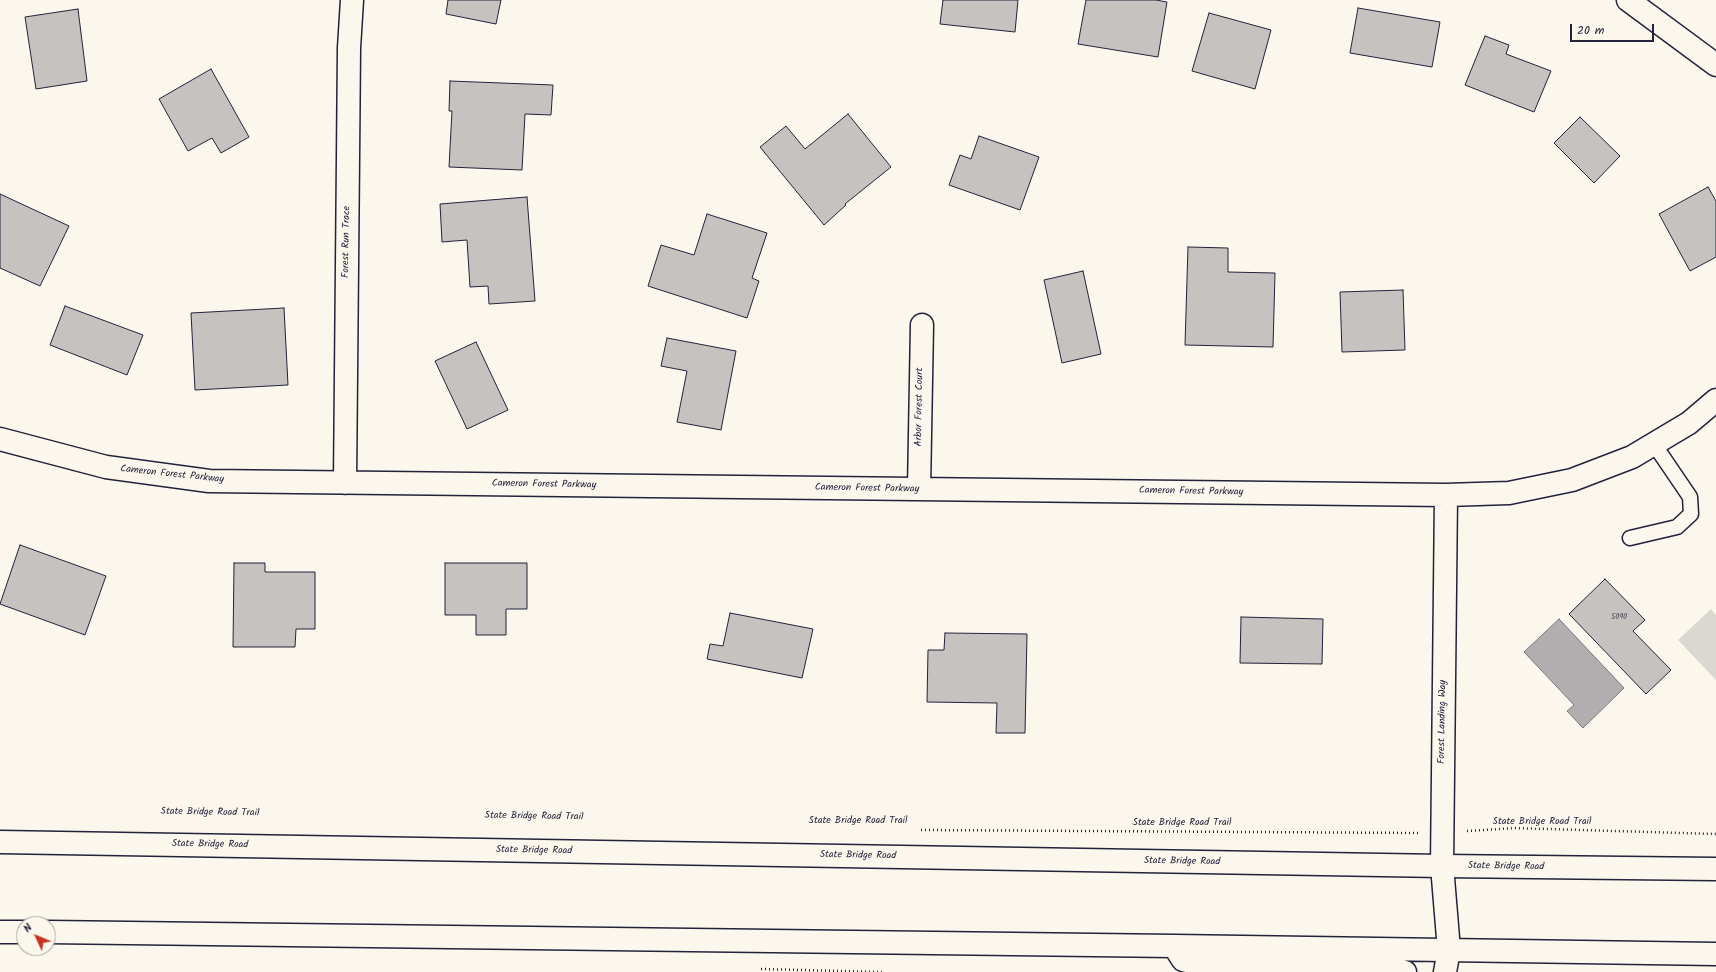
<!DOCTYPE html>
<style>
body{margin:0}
#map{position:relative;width:1716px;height:972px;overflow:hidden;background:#fbf7ec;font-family:Kalam,sans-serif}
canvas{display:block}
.north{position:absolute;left:16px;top:916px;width:40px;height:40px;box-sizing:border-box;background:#fbf7ec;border:1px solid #a4a2a5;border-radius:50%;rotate:314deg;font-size:11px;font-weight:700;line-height:16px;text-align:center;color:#22223b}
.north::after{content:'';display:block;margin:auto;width:14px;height:18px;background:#c8321e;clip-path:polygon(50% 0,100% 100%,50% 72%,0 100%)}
.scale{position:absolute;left:1570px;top:24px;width:84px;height:18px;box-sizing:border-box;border:2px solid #22223b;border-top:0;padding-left:5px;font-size:12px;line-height:14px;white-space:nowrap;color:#22223b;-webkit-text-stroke:3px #fbf7ec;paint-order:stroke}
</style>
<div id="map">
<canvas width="1716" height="972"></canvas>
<div class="north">N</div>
<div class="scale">20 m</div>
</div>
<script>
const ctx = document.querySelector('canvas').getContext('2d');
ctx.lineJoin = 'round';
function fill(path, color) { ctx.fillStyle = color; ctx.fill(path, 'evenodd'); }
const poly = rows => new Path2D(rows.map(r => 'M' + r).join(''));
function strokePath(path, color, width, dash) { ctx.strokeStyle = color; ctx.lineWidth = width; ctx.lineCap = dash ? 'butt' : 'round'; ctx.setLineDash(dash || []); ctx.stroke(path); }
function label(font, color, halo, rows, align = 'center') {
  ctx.font = font + ' Kalam,sans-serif'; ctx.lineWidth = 4; ctx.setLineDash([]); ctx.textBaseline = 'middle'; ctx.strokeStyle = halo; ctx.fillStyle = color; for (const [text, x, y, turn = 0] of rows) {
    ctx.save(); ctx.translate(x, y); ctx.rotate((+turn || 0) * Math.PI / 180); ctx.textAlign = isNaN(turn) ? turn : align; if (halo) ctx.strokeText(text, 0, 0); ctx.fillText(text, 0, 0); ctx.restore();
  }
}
const green = poly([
 [1711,609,1716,615,1716,680,1678,640]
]);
const water = poly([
 [1559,619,1624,688,1583,728,1567,711,1574,705,1524,652,1559,619]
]);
const building = poly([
 [448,0,501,0,496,24,446,14,448,0],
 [943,0,1018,0,1015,32,940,24,943,0],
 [1086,0,1156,0,1167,2,1158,57,1078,44,1086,0],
 [1358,8,1440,22,1432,67,1350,53,1358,8],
 [78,9,87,81,36,89,25,17,78,9],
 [1209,13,1271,30,1255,89,1192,71,1209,13],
 [1485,36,1509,45,1506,54,1551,71,1534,112,1465,85,1485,36],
 [211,69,249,137,221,153,212,138,188,151,159,99,211,69],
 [450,81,553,85,551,115,525,114,522,170,449,167,452,111,449,111,450,81],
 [848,114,891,167,845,204,846,205,824,225,760,147,786,126,805,149,848,114],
 [1580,117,1620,156,1594,183,1554,143,1580,117],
 [979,136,1039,157,1020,210,949,185,960,155,971,159,979,136],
 [1708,187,1716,201,1716,257,1690,271,1659,214,1708,187],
 [0,194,69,226,40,286,0,268,0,194],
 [527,197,535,301,489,304,488,286,470,287,467,240,442,242,440,204,527,197],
 [707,214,767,233,752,278,759,281,747,318,648,286,661,245,694,255,707,214],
 [1188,247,1228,248,1228,272,1275,273,1273,347,1185,345,1188,247],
 [1083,271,1101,354,1062,363,1044,280,1083,271],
 [1403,290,1405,350,1342,352,1340,292,1403,290],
 [65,306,143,335,127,375,50,345,65,306],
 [284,308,288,385,195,390,191,313,284,308],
 [667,338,736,351,721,430,677,422,687,371,661,366,667,338],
 [476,342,508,410,467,429,435,361,476,342],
 [20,545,106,576,85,635,0,604,20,545],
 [234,563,265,563,265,572,315,572,315,629,296,629,295,647,233,647,234,563],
 [445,563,527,563,527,609,506,609,506,635,476,635,476,615,445,615,445,563],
 [1605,579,1645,620,1633,631,1671,670,1646,694,1569,614,1605,579],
 [730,613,813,629,802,678,707,659,710,644,723,646,730,613],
 [1241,617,1323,619,1322,664,1240,663,1241,617],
 [945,633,1027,634,1025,733,996,733,997,703,927,702,928,650,944,650,945,633]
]);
const path = poly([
 [921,830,1418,833],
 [1467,831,1514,828,1716,834],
 [761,969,882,972]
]);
const lane = poly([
 [1630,538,1677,527,1691,514,1690,497,1654,444]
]);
const street = poly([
 [1628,0,1716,65],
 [0,439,106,467,209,481,1446,495,1509,493,1572,480,1632,457,1689,423,1716,400],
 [345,483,349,48,352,0],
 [919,489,922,325],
 [1445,972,1449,950,1442,866,1446,495]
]);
const highway = poly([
 [0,842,1442,866,1716,869],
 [0,932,24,932],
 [48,932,1174,946,1716,954],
 [1174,946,1183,960,1207,966,1263,967,1380,965,1405,972]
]);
const numberNames = [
 ["5090",1619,618]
];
const streetNames = [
 ["Forest Run Trace",347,242,-89],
 ["Arbor Forest Court",920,407,-89],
 ["Cameron Forest Parkway",172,475,6],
 ["Cameron Forest Parkway",544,485,1],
 ["Cameron Forest Parkway",867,489,1],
 ["Cameron Forest Parkway",1191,492,1],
 ["Forest Landing Way",1443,722,-89],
 ["State Bridge Road Trail",210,813,1],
 ["State Bridge Road Trail",534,817,1],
 ["State Bridge Road Trail",858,821],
 ["State Bridge Road Trail",1542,822],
 ["State Bridge Road Trail",1182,823],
 ["State Bridge Road",210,845,1],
 ["State Bridge Road",534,851,1],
 ["State Bridge Road",858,856,1],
 ["State Bridge Road",1182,862,1],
 ["State Bridge Road",1506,867,1]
];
fill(green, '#dbd8d3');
fill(water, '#b1aeb0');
strokePath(water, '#787681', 1);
fill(building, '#c6c2c0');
strokePath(building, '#22223b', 1);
strokePath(lane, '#22223b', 17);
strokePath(street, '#22223b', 25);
strokePath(highway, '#22223b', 25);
strokePath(path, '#22223b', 2.5, [1, 3]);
strokePath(lane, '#fbf7ec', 14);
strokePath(street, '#fbf7ec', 22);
strokePath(highway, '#fbf7ec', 22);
label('8px', '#4b4a5c', null, numberNames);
label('10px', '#22223b', '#fbf7ec', streetNames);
</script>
